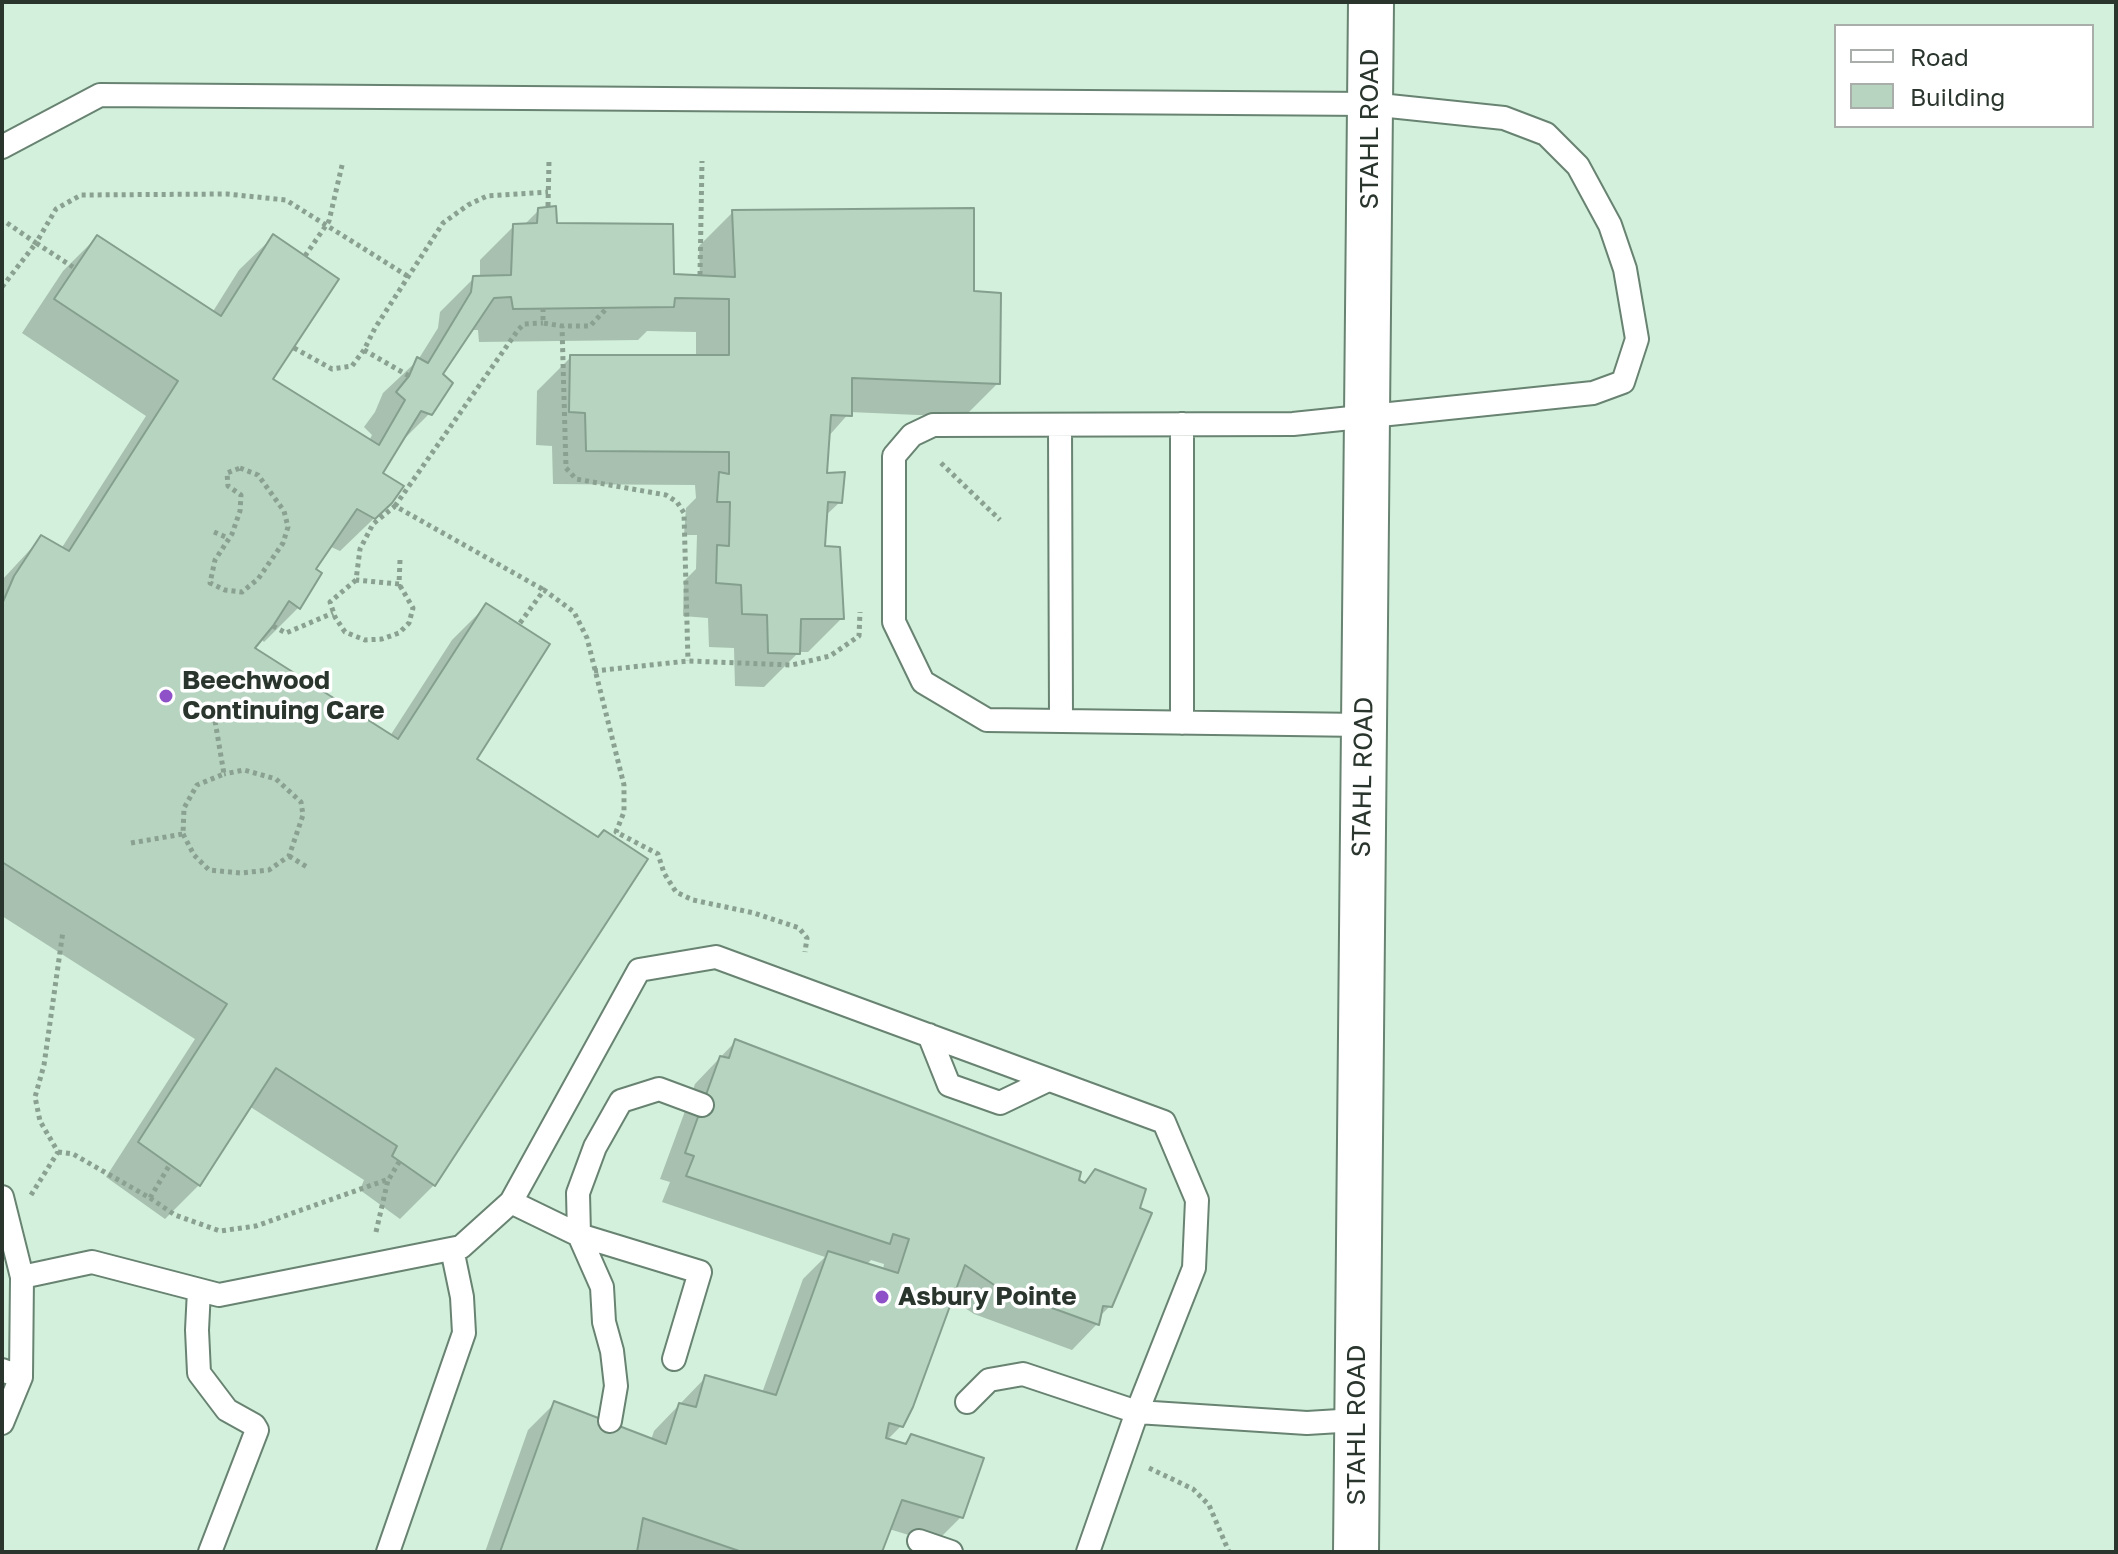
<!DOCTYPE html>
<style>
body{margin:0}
#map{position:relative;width:2118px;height:1554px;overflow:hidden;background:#d2f0db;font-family:"Golos Text",sans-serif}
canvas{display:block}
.frame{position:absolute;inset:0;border:4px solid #29352d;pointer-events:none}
.legend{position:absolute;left:1834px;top:24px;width:260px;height:104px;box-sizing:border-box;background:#fff;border:2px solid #a9aeab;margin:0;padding:10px 14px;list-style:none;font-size:24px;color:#29352d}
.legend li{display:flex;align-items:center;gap:16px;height:40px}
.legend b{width:40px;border:2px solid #a9aeab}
</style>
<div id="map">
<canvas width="2118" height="1554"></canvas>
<div class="frame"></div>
<ul class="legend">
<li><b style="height:10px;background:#fff"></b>Road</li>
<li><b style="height:22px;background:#b7d4c0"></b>Building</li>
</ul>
</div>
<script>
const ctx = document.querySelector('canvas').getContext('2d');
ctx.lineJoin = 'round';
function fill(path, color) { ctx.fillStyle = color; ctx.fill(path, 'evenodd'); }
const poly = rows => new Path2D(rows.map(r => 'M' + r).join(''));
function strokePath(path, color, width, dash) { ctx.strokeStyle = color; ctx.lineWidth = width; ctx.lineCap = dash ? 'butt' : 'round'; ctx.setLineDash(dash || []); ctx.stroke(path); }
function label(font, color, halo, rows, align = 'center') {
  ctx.font = font + ' "Golos Text",sans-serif'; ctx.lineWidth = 7; ctx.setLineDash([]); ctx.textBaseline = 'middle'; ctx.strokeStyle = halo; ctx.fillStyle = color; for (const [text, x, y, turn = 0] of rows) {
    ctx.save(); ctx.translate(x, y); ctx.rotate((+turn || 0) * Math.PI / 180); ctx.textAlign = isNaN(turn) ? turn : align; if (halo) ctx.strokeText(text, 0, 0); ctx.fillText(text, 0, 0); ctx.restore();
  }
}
const shadow = poly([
 [539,210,556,225,672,276,700,277,699,246,733,212,972,293,998,383,964,417,850,412,827,438,825,475,840,502,824,517,822,548,842,618,808,652,799,652,764,687,735,686,734,648,709,647,708,618,683,616,684,581,696,569,697,535,684,535,686,508,696,498,695,485,553,484,552,446,536,445,537,391,571,357,696,357,696,332,647,331,638,340,479,342,478,330,470,330,440,374,430,413,397,446,381,473,391,502,340,551,329,546,313,570,319,574,298,608,264,642,260,638,252,648,390,736,452,640,486,606,434,1185,400,1219,360,1190,364,1180,249,1106,199,1185,165,1219,106,1177,195,1039,2,916,2,580,41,538,61,549,146,416,22,333,63,271,97,237,212,313,239,270,273,237,271,380,369,441,372,435,364,427,375,412,383,393,418,360,438,328,440,312,474,278,480,278,480,260,514,226,523,226],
 [735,1042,1082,1184,1095,1171,1110,1306,1099,1317,1097,1324,1072,1350,974,1314,950,1298,901,1426,887,1440,903,1445,912,1436,961,1517,935,1543,889,1529,880,1552,643,1552,636,1549,635,1552,485,1552,528,1430,554,1404,651,1440,654,1431,706,1377,762,1393,803,1279,825,1257,662,1202,670,1182,660,1179,695,1084],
 [871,1260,884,1264,883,1270,866,1265]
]);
const building = poly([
 [556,206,557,223,673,224,674,274,735,277,732,210,974,208,974,291,1001,293,1000,384,852,378,852,416,831,415,827,473,845,472,842,503,828,502,825,546,840,547,844,619,801,619,800,654,768,653,767,615,742,614,741,585,716,583,717,545,729,546,730,502,717,502,719,472,729,474,729,452,586,451,585,413,569,412,570,355,729,355,729,299,675,298,674,307,513,309,511,297,494,298,443,374,453,383,432,415,421,411,383,473,404,486,392,503,375,519,357,509,316,569,322,573,300,609,289,601,273,626,255,648,398,739,486,603,550,644,477,759,598,837,604,830,648,859,435,1186,392,1156,397,1146,276,1068,200,1186,138,1142,227,1004,2,862,2,604,14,576,41,535,69,551,178,381,54,299,97,235,221,316,273,234,339,279,273,379,379,445,405,400,396,392,409,376,417,357,428,363,471,292,473,276,511,275,513,224,537,223,538,208,556,206],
 [735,1039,1081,1172,1079,1180,1085,1183,1095,1169,1146,1189,1140,1208,1152,1213,1112,1307,1103,1306,1099,1325,1000,1289,965,1265,913,1407,903,1427,889,1423,886,1438,906,1444,911,1434,984,1458,963,1518,902,1500,882,1552,742,1552,643,1518,637,1552,500,1552,554,1401,666,1444,679,1403,696,1407,705,1375,776,1395,828,1251,898,1273,909,1239,893,1234,890,1244,686,1176,694,1156,685,1153,720,1056,729,1058,735,1039]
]);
const path = poly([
 [548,206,549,161],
 [7,223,36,243,56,209,81,195,227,194,286,200,409,277],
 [305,256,329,221,343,161],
 [700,275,702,161],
 [2,287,36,243,73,267],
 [543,308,543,323,562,326],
 [605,310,590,326,562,326,566,468,576,479,666,495,677,502,684,513,688,661],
 [294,348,332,369,352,366,364,350],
 [409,376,364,350,375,328,443,223,468,205,487,196,548,192],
 [941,463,1000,520],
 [240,468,258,475,284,511,288,527,283,543,258,579,242,592,225,590,210,583,215,560,232,534,240,511,241,495,228,486,227,473,240,468],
 [395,506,518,330,524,324,543,323],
 [214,532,228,538],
 [400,560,399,584,356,580,360,549,373,524,395,506,544,590],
 [356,580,330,602,335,617,345,632,365,640,382,639,399,633,409,623,413,608,399,584],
 [520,623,544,590,574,612,587,638,624,785,624,812,616,832,658,854,664,873,676,892,693,900,754,913,799,928,807,938,805,952],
 [273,626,286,633,333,613],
 [594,671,688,661,792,665,830,656,859,636,860,612],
 [183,834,194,855,209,870,241,873,269,870,289,856,303,815,301,802,276,779,244,770,224,774],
 [131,843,183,834,184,808,197,785,224,774,214,715],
 [289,856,307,867],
 [58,1152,73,1154,150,1198,169,1166],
 [31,1195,58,1152,40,1121,35,1097,44,1065,63,931],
 [150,1198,175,1215,220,1231,256,1226,389,1179,399,1162],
 [376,1232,388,1180],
 [1149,1468,1193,1489,1209,1505,1229,1552]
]);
const service = poly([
 [2,147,100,95,1370,104,1504,118,1546,134,1578,166,1610,225,1625,269,1637,339,1623,382,1593,393,1293,424,933,425,912,435,894,456,894,622,923,682,987,720,1364,725],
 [1182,424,1182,723],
 [1060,425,1061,720],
 [929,1035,949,1085,1000,1103,1048,1080],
 [2,1197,22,1277],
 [511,1202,579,1235,700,1272,674,1359],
 [199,1290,197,1330,199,1373,227,1410,254,1425,257,1430,210,1552],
 [2,1370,21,1377,2,1423],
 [21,1377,22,1277,92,1262,219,1295,461,1247,511,1202,639,970,716,957,1164,1122,1197,1200,1194,1268,1137,1412,1088,1552],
 [967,1402,989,1380,1023,1374,1137,1412,1307,1423,1356,1420],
 [610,1421,616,1386,612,1351,604,1322,602,1287,579,1235,578,1193,595,1147,621,1101,659,1089,702,1105],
 [919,1541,951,1552],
 [388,1552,464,1333,462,1297,452,1249]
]);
const tertiary = poly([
 [1356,1552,1371,2]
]);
const markers = [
 [166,696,8,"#8f51c7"],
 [882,1297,8,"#8f51c7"]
];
const streetNames = [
 ["STAHL ROAD",1370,129,-90],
 ["STAHL ROAD",1363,777,-89],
 ["STAHL ROAD",1357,1425,-90]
];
const poiNames = [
 ["Beechwood",182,681],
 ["Continuing Care",182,711],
 ["Asbury Pointe",898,1297]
];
fill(shadow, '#0003');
fill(building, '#b7d4c0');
strokePath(building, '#849f8d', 2);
strokePath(service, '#688371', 26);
strokePath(tertiary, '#688371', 48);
strokePath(path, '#8aa191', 5, [4, 4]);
strokePath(service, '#fff', 22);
strokePath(tertiary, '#fff', 44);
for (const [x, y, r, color] of markers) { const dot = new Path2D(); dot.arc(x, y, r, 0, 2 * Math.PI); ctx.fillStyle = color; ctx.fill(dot); strokePath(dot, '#fff', 3); }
label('26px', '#29352d', '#fff', streetNames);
label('bold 26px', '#29352d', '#fff', poiNames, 'left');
</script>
